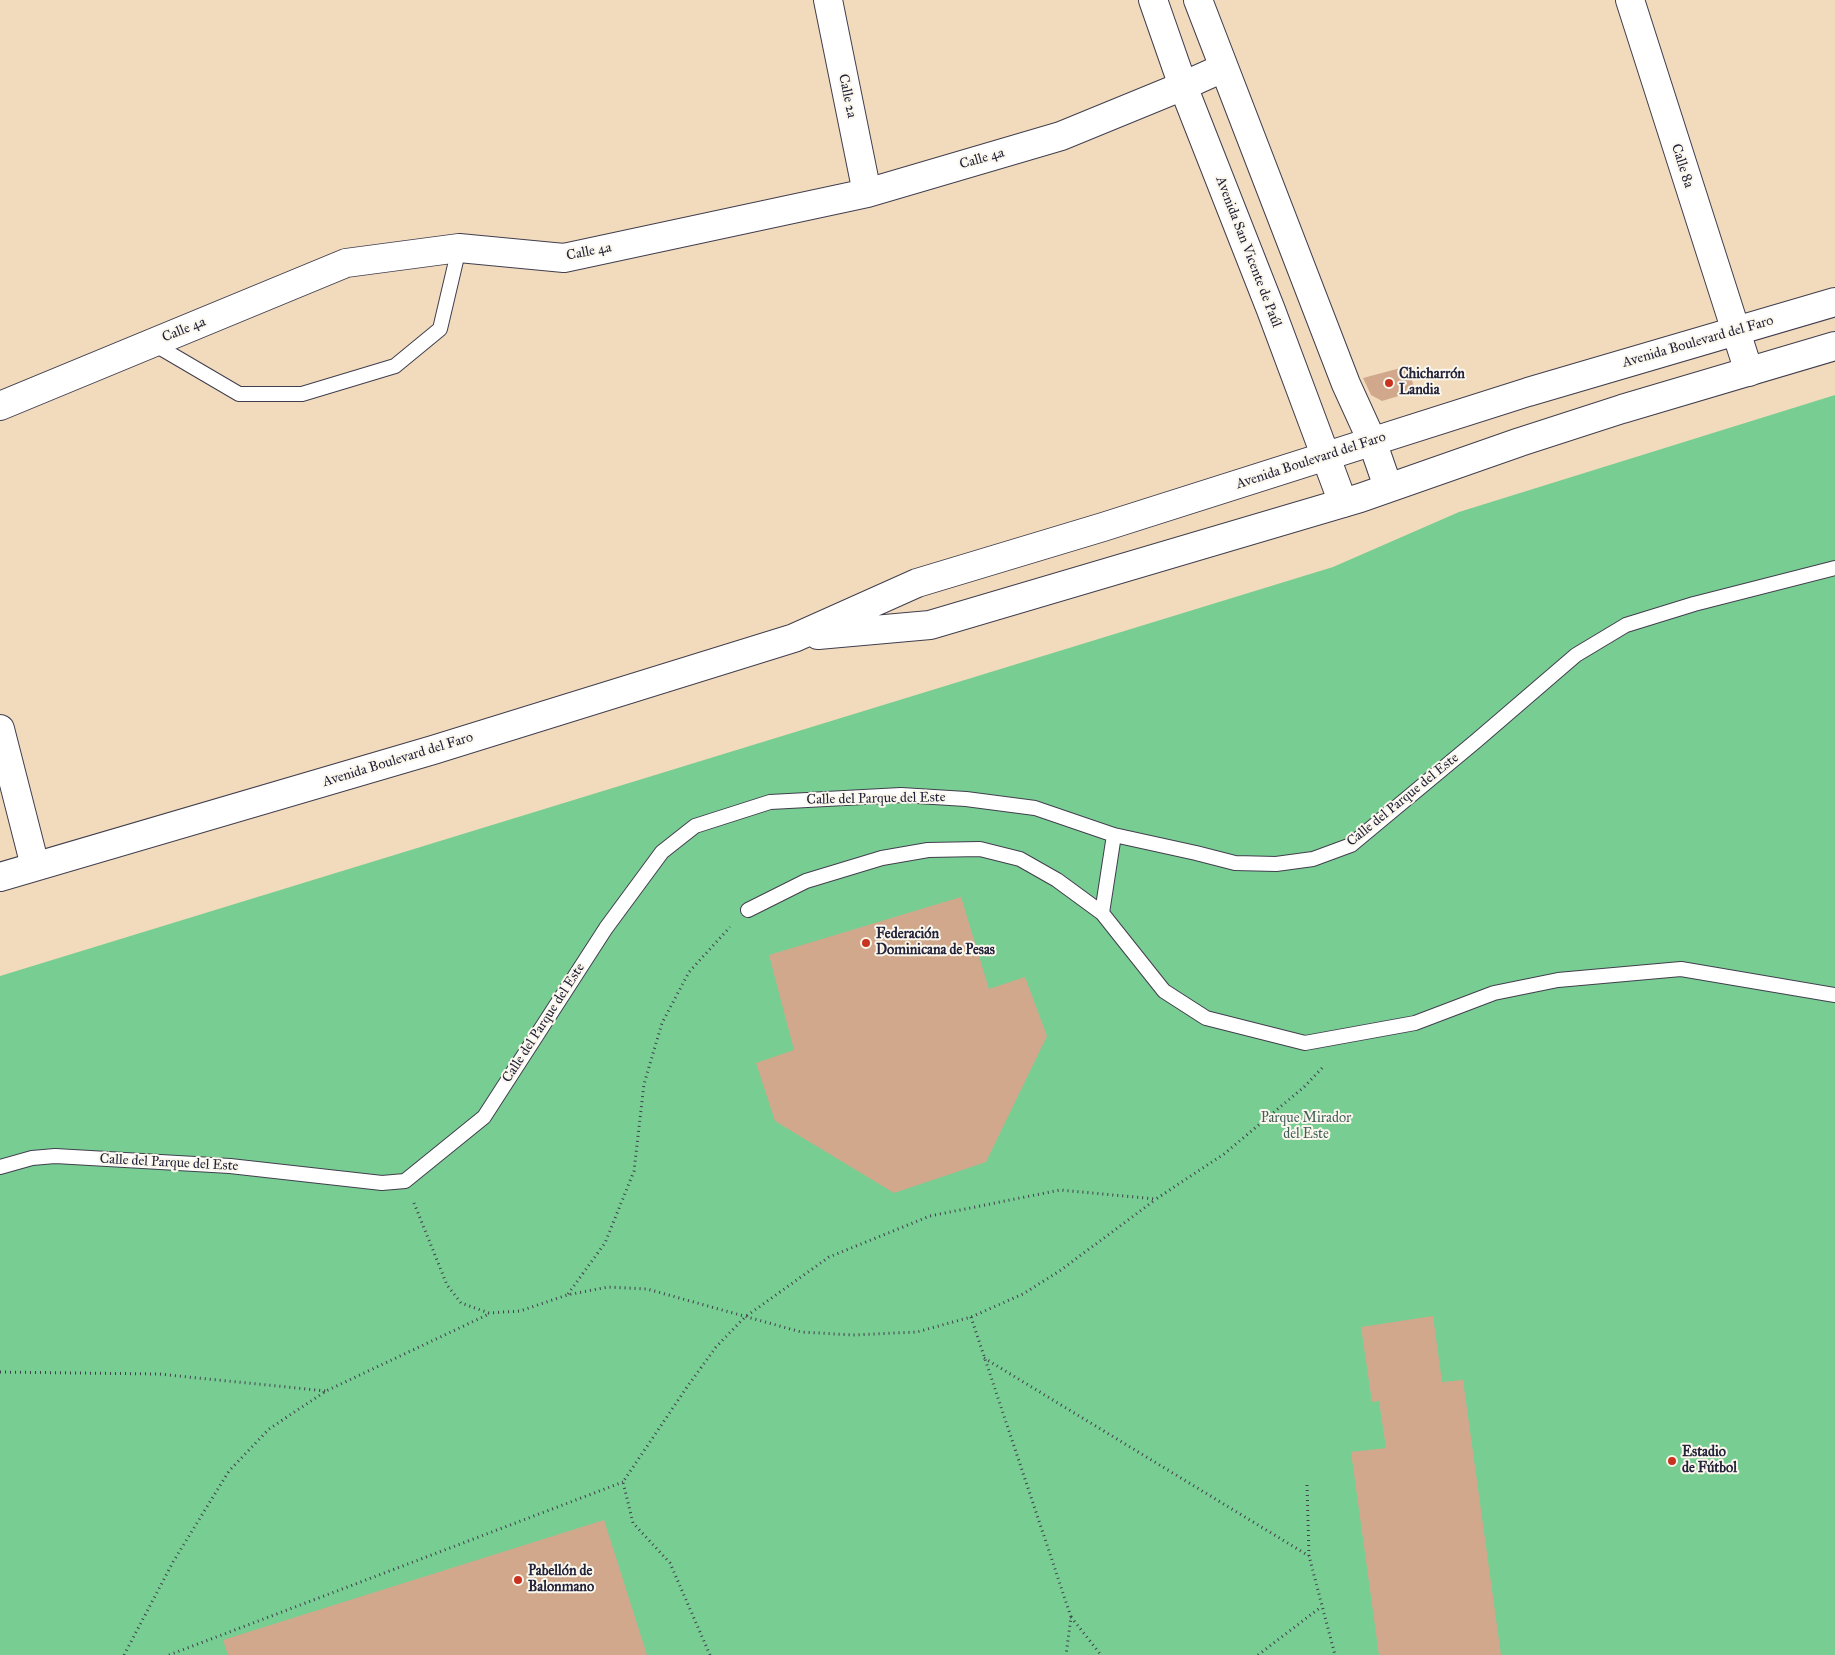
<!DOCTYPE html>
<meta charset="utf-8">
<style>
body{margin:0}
canvas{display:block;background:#f1dbbc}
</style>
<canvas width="1835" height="1655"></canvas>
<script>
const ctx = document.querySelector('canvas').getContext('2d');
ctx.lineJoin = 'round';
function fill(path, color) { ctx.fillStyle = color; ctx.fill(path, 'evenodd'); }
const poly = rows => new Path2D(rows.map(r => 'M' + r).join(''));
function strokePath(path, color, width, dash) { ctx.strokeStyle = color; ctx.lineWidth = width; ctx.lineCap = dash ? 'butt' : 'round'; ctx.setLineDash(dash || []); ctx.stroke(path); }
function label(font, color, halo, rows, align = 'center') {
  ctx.font = font + ' "IM FELL Great Primer",serif'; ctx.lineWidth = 4; ctx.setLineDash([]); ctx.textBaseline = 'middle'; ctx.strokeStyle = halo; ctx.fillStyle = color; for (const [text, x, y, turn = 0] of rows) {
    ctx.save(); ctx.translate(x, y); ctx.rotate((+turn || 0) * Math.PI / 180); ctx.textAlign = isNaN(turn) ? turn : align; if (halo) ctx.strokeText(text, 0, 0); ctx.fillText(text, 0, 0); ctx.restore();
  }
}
const green = poly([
 [1835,395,1835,1655,0,1655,0,976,1333,567,1459,512]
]);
const building = poly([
 [1408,366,1415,391,1382,401,1371,395,1363,378],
 [961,897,989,989,1025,977,1047,1036,986,1162,894,1193,775,1121,756,1063,794,1050,769,955],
 [1433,1316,1442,1382,1463,1380,1501,1655,1379,1655,1351,1452,1386,1448,1379,1401,1372,1402,1361,1327],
 [604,1520,647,1655,228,1655,223,1640]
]);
const path = poly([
 [414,1203,447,1285,461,1303,489,1313,520,1311,567,1295,608,1287,647,1289,801,1332,853,1335,917,1332,971,1317,1023,1294,1061,1270,1155,1200],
 [568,1294,605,1243,634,1171,644,1084,662,1023,689,972,730,927],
 [971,1317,1071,1617,1066,1655],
 [984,1358,1309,1556],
 [0,1372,159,1374,326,1391],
 [1307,1485,1309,1556,1335,1655],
 [1071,1617,1101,1655],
 [124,1655,173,1562,229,1471,269,1429,326,1391,489,1314],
 [169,1655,623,1482],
 [710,1655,670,1563,633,1523,623,1482,687,1387,716,1347,745,1317,829,1257,930,1216,1060,1190,1156,1199,1224,1154,1304,1087,1324,1066],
 [1258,1655,1321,1607]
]);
const lane = poly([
 [152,343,239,394,302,394,395,366,440,329,459,248],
 [1114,835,1102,913,1164,991,1206,1018,1305,1043,1415,1023,1494,993,1558,980,1681,969,1835,995],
 [748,910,806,881,882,858,928,850,980,849,1020,859,1057,880,1102,913],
 [0,1167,32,1158,55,1156,230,1166,382,1183,405,1181,484,1117,606,928,662,852,695,826,770,802,901,795,966,799,1035,808,1114,835,1196,853,1235,863,1276,864,1313,859,1351,845,1476,741,1576,655,1626,625,1694,604,1835,568]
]);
const street = poly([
 [828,0,867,193],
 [1630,0,1749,372],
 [0,406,346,263,459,248,564,258,867,193,1061,136,1183,86,1223,68],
 [0,729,35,866]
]);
const secondary = poly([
 [818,635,930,625,1360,498,1520,442,1622,409,1835,346],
 [0,877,433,750,794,638,917,583,1103,527,1528,392,1835,302]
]);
const primary = poly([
 [1153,0,1183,86,1271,310,1343,503],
 [1198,0,1346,384,1372,441,1388,487]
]);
const markers = [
 [1389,383,5,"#c8321e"],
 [866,943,5,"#c8321e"],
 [1672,1461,5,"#c8321e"],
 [518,1580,5,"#c8321e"]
];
const streetNames = [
 ["Calle 2a",847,96,78],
 ["Calle 4a",982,159,-16],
 ["Calle 8a",1682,166,72],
 ["Calle 4a",589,252,-11],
 ["Avenida San Vicente de Paúl",1248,252,69],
 ["Calle 4a",184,330,-22],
 ["Avenida Boulevard del Faro",1698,342,-16],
 ["Avenida Boulevard del Faro",1311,461,-18],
 ["Avenida Boulevard del Faro",398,760,-17],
 ["Calle del Parque del Este",876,799,-1],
 ["Calle del Parque del Este",1403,800,-39],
 ["Calle del Parque del Este",544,1023,-57],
 ["Calle del Parque del Este",169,1163,3]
];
const poiNames = [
 ["Chicharrón",1399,375],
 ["Landia",1399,391],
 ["Federación",876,935],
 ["Dominicana de Pesas",876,951],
 ["Estadio",1682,1453],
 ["de Fútbol",1682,1469],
 ["Pabellón de",528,1572],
 ["Balonmano",528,1588]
];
const parkNames = [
 ["Parque Mirador",1306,1119],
 ["del Este",1306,1135]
];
fill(green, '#78ce92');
fill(building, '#d1a88c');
strokePath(lane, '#413e4e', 16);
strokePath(street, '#413e4e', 30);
strokePath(secondary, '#413e4e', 30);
strokePath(primary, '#413e4e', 30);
strokePath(path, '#413e4e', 3, [1, 4]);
strokePath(lane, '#fff', 14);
strokePath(street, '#fff', 28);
strokePath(secondary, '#fff', 28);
strokePath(primary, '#fff', 28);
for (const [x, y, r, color] of markers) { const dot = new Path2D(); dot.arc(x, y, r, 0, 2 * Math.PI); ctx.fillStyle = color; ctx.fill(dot); strokePath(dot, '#fbf7ec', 2); }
label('14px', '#22223b', '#fbf7ec', streetNames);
label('bold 14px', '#22223b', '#fbf7ec', poiNames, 'left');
label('14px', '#405e59', '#fbf7ec', parkNames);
</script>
